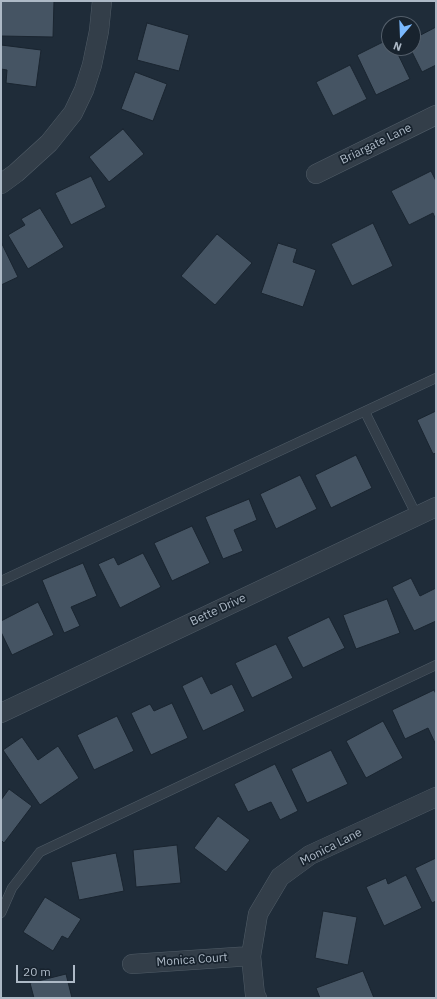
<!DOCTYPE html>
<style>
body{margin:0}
#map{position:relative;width:437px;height:999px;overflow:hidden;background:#1f2c39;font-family:"IBM Plex Sans",sans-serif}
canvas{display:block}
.frame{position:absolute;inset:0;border:2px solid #adb9c6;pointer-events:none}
.north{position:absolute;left:381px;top:16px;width:40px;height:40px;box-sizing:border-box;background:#18232e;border:1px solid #545f6b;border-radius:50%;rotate:199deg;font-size:11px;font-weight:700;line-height:16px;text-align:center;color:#adb9c6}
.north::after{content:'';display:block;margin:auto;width:14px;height:18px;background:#7ab9fe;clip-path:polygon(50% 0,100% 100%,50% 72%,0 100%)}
.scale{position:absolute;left:16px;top:965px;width:59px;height:18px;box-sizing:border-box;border:2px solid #adb9c6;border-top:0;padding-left:5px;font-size:12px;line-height:14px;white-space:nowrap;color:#adb9c6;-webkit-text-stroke:3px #18232e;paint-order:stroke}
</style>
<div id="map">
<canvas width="437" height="999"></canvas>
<div class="frame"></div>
<div class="north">N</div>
<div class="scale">20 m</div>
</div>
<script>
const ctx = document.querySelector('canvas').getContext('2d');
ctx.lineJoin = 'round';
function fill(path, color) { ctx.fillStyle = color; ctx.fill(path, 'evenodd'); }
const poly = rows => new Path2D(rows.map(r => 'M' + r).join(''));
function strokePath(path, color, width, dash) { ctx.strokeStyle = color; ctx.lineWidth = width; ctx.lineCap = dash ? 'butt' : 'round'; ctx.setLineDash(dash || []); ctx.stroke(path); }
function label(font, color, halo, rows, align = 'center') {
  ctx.font = font + ' "IBM Plex Sans",sans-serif'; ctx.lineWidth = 3.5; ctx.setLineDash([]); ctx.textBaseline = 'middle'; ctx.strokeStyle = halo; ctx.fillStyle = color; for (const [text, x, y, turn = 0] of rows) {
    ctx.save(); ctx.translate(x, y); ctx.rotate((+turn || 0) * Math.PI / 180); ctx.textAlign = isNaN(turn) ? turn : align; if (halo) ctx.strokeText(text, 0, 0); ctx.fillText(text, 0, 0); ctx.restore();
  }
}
const building = poly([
 [1,1,54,1,53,37,1,36,1,1],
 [147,23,189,35,179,71,137,60,147,23],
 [436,27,436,65,422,72,410,48,413,48,413,39,436,27],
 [389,39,389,48,395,48,410,79,376,95,357,55,389,39],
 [1,45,41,50,36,87,6,83,7,70,1,69,1,45],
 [350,65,367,99,333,116,316,82,350,65],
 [135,72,167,84,153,121,121,109,135,72],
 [123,129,144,154,109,182,89,157,123,129],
 [431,171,436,181,436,220,433,213,409,225,391,191,431,171],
 [91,176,106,207,71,225,55,193,91,176],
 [40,208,64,247,28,269,8,235,25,225,21,219,40,208],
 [373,223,393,266,352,286,331,244,373,223],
 [217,234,252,263,215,305,181,276,217,234],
 [278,243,297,249,293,262,316,270,303,307,261,293,278,243],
 [2,244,18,277,1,285,1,245,2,244],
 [436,411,436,453,433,454,417,420,436,411],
 [356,455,372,488,331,508,315,475,356,455],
 [300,475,317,509,276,529,260,494,300,475],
 [249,499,257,520,234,530,243,551,223,559,205,517,249,499],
 [192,526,210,563,172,581,154,543,192,526],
 [143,553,161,587,120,608,98,564,114,557,118,565,143,553],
 [83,563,97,596,71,607,80,626,64,633,42,580,83,563],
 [411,578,420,596,436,588,436,621,414,631,392,587,411,578],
 [387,599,400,633,356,649,343,615,387,599],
 [38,602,54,635,12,655,1,632,1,621,38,602],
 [329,617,345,648,303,668,287,637,329,617],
 [276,644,293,678,252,698,235,663,276,644],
 [202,676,211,694,232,684,245,711,203,731,182,686,202,676],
 [434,690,436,694,436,745,428,728,405,739,392,710,434,690],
 [172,703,188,738,151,755,131,713,150,704,154,711,172,703],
 [117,716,134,751,94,770,77,735,117,716],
 [383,721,403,758,366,778,346,741,383,721],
 [22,737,38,760,58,746,79,778,40,805,3,750,22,737],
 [331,750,348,784,307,803,291,769,331,750],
 [275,764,298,811,280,820,271,802,248,812,234,784,275,764],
 [9,789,32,806,4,843,1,840,1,800,9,789],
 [218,816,250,840,226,872,194,848,218,816],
 [177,845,181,883,136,887,133,850,177,845],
 [116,853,124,891,79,900,71,862,116,853],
 [436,858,436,901,432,903,415,868,436,858],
 [406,875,422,908,384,926,366,887,386,878,388,884,406,875],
 [45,897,81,919,68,939,62,936,53,951,23,932,45,897],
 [323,911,357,917,348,965,315,958,323,911],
 [363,971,374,998,320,998,316,988,363,971],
 [66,974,72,998,34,998,30,983,66,974]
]);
const service = poly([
 [365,412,417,516],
 [1,581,436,378],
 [1,913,12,888,40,852,436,665]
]);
const minor = poly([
 [316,174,436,115],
 [1,184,16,173,49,143,73,113,84,90,92,65,99,31,102,1],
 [1,713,436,507],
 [132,964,251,956],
 [257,998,255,995,251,956,258,914,280,877,310,855,436,797]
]);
const streetNames = [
 ["Briargate Lane",376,144,-26],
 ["Bette Drive",218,610,-25],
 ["Monica Lane",331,847,-27],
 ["Monica Court",192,960,-4]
];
fill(building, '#455463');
strokePath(building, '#1a2530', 1);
strokePath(service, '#505c67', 10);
strokePath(minor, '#505c67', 20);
strokePath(service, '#333e49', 9);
strokePath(minor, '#333e49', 19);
label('12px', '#adb9c6', '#18232e', streetNames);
</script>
